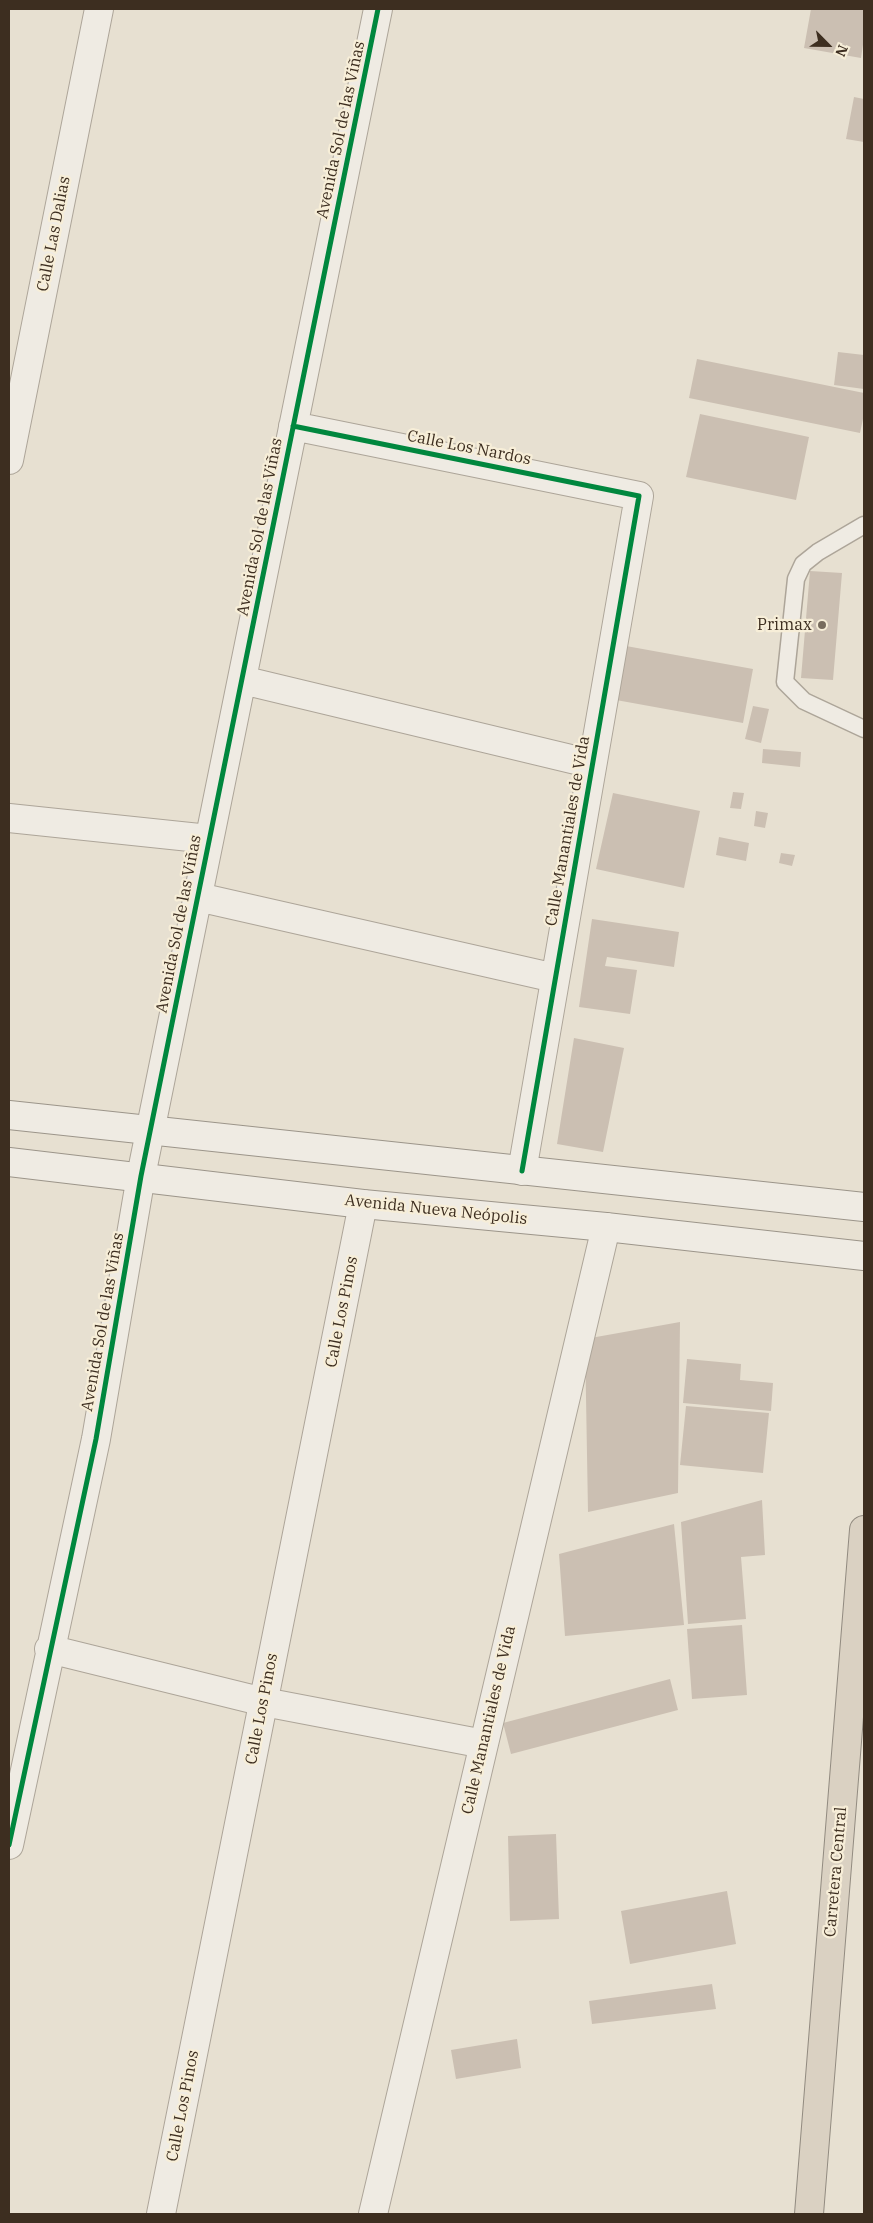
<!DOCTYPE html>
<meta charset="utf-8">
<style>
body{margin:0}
#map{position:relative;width:873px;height:2223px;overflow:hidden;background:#e7e0d1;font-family:"IBM Plex Serif",serif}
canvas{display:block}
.frame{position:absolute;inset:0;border:10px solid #3d2e20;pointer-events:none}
.north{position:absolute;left:803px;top:20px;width:50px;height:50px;-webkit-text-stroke:4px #f7eed8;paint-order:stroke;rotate:113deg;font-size:14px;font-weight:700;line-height:20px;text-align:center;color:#3d2e20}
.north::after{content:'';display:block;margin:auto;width:18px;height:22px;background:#3d2e20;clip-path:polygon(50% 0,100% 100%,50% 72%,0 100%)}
</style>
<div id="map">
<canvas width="873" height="2223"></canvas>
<div class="frame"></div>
<div class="north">N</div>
</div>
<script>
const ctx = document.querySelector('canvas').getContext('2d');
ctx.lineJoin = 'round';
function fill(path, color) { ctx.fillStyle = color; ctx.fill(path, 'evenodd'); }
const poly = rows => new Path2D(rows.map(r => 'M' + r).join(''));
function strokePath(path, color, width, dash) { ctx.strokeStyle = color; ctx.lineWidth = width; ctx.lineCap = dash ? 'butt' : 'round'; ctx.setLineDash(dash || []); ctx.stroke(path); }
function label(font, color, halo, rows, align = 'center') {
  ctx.font = font + ' "IBM Plex Serif",serif'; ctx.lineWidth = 4.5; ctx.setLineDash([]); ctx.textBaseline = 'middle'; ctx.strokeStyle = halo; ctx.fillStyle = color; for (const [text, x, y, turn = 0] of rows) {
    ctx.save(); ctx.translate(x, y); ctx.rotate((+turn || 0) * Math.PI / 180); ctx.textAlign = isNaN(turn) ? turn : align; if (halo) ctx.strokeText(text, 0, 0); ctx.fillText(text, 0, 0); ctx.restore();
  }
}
const building = poly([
 [811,9,864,9,864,38,861,58,804,48],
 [854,97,864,99,864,142,846,139],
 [838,352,864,355,864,389,834,385],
 [697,359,864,393,864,414,860,433,689,398],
 [700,414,809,437,796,500,686,477],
 [810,571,842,573,833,680,801,678],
 [615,644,753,669,743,723,605,698],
 [753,706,769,709,761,743,745,739],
 [763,749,801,752,800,767,762,763],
 [733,792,744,793,741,809,730,808],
 [613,793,700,811,684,888,596,869],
 [756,811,768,813,765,828,754,826],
 [719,837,749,843,746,861,716,855],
 [781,853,795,855,792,866,779,863],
 [592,919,679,932,674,967,607,957,605,966,637,970,630,1014,579,1007],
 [574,1038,624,1048,603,1152,557,1144],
 [680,1322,678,1493,588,1512,585,1339],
 [687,1359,741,1364,740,1380,773,1383,771,1411,683,1403],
 [686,1406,769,1413,763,1473,680,1465],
 [762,1500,765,1555,741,1557,746,1619,688,1624,681,1522],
 [674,1524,684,1625,565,1636,559,1554],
 [742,1625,747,1695,692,1699,687,1629],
 [670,1679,678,1710,511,1754,503,1723],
 [556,1834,559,1919,510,1921,508,1836],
 [727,1891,736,1944,630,1964,621,1911],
 [712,1984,716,2009,592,2024,589,2001],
 [517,2039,521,2068,456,2079,451,2050]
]);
const lane = poly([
 [864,525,818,552,803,564,796,579,785,682,804,701,864,729]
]);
const street = poly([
 [293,426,639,496,522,1171],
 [9,460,99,9],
 [242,680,592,764],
 [9,818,209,839],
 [198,897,555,978],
 [49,1649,264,1702,484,1744],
 [9,1845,96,1439,141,1176,378,9],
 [161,2214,363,1204],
 [373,2214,606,1227]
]);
const secondary = poly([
 [9,1115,864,1207],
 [9,1162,363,1204,606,1227,864,1256]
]);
const highway = poly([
 [809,2214,864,1530]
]);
const cycleway = poly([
 [293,426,639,496,522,1171],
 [9,1845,96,1439,141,1176,378,9]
]);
const markers = [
 [822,625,5,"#786c5e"]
];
const streetNames = [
 ["Avenida Sol de las Viñas",341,130,-78],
 ["Calle Las Dalias",54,234,-79],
 ["Calle Los Nardos",469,448,11],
 ["Avenida Sol de las Viñas",260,527,-79],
 ["Calle Manantiales de Vida",568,831,-80],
 ["Avenida Sol de las Viñas",179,924,-79],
 ["Avenida Nueva Neópolis",436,1210,6],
 ["Calle Los Pinos",342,1312,-79],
 ["Avenida Sol de las Viñas",103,1322,-80],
 ["Calle Los Pinos",262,1709,-79],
 ["Calle Manantiales de Vida",489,1720,-77],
 ["Carretera Central",836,1872,-85],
 ["Calle Los Pinos",183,2106,-79]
];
const poiNames = [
 ["Primax",812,625]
];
fill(building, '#cbbfb2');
strokePath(lane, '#ada599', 19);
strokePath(street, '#ada599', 30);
strokePath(secondary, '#9c958a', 30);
strokePath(highway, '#928b80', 30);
strokePath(lane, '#efebe3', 16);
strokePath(street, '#efebe3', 28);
strokePath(secondary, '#efebe3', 28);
strokePath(highway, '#dad1c2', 28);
strokePath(cycleway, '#00873e', 5);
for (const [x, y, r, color] of markers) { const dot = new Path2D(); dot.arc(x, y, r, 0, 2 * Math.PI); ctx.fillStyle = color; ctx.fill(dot); strokePath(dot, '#f7eed8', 2); }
label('16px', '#3d2e20', '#f7eed8', streetNames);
label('16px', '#3d2e20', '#f7eed8', poiNames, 'right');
</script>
